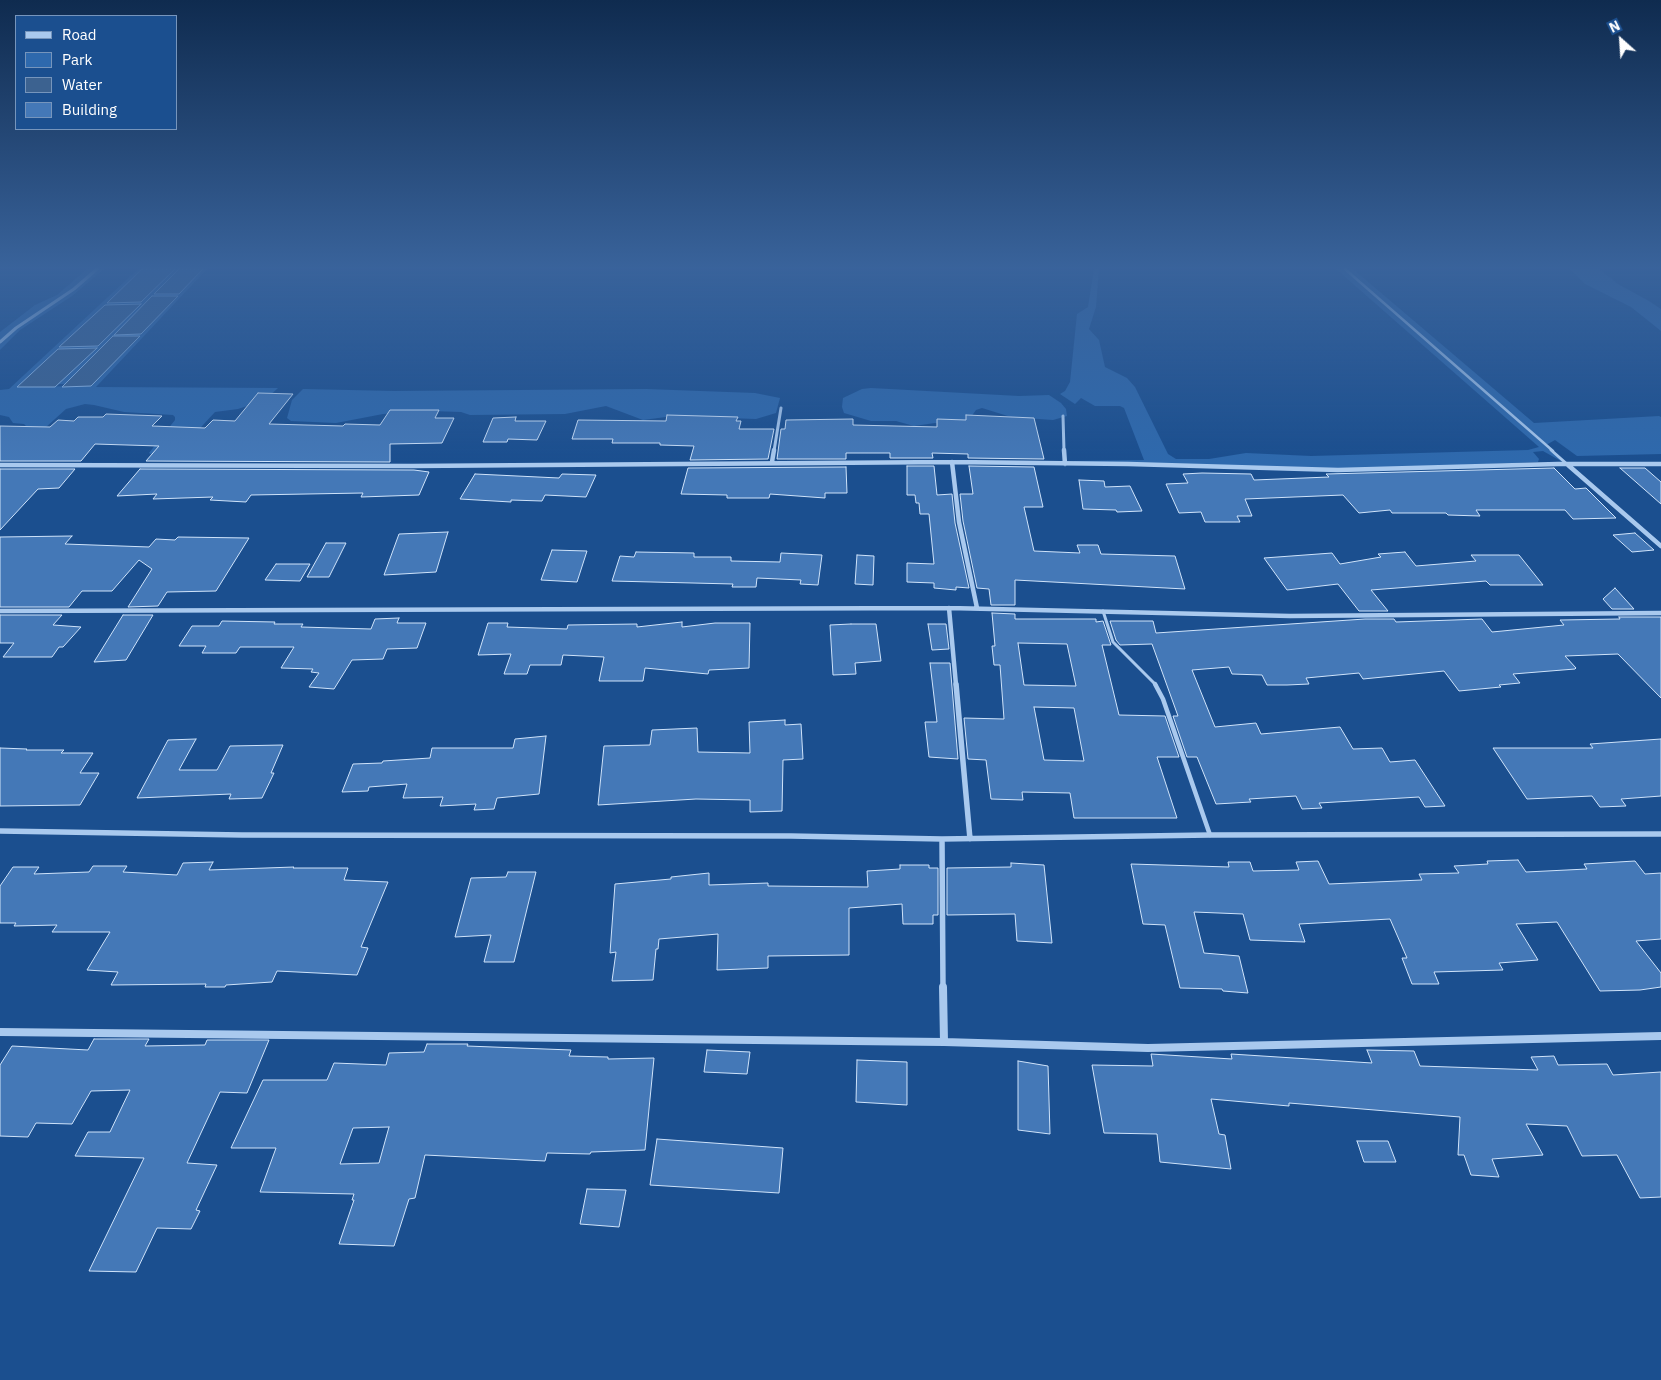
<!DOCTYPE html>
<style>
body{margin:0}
#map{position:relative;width:1661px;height:1380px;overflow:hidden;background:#1b4f8f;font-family:"IBM Plex Sans",sans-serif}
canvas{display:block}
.legend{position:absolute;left:15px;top:15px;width:162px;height:115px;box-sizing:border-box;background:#1b4f8f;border:1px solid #7695bc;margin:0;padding:6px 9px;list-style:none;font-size:15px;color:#fff}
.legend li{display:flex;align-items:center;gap:10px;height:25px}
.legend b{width:25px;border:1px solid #7695bc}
.north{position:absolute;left:1596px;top:15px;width:50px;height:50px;-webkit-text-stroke:4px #1b4f8f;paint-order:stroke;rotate:334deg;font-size:14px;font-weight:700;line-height:20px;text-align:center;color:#fff}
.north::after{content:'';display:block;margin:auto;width:18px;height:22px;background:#fff;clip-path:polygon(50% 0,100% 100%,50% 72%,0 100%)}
</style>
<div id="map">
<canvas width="1661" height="1380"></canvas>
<ul class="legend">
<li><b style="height:6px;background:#a9c9ee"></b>Road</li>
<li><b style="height:14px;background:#2e69ad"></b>Park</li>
<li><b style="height:14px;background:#3c6290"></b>Water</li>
<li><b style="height:14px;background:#4478b7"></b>Building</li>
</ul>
<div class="north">N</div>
</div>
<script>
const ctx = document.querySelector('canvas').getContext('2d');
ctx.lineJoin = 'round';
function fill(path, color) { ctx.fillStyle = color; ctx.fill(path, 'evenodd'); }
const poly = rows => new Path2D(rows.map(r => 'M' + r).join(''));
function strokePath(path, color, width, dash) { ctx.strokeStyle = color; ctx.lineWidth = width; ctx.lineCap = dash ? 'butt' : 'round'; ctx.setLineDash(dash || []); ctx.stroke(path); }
const green = poly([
 [87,269,104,269,72,296,20,330,0,350,0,332,35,305,57,295],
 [138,269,142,269,108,302,141,302,175,269,179,269,155,294,179,294,203,269,207,269,96,387,278,388,267,398,253,404,238,409,215,412,178,452,152,455,149,453,175,420,175,417,173,415,124,412,94,405,85,404,66,409,45,428,29,429,24,424,13,423,9,417,0,415,0,390,9,389],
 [113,337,91,386,18,387,58,349,96,348,58,384,65,384],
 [1094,269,1099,269,1096,307,1089,329,1099,340,1105,367,1127,378,1135,387,1168,454,1176,459,1209,459,1246,453,1311,456,1528,450,1539,447,1336,269,1353,269,1534,423,1659,416,1661,417,1661,454,1577,456,1555,440,1546,445,1568,465,1543,451,1533,452,1539,459,1538,462,1360,469,1074,463,1074,461,1144,460,1124,408,1120,406,1095,406,1081,398,1075,404,1060,394,1065,391,1070,382,1077,314,1088,307],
 [1570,269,1599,269,1618,284,1649,301,1661,309,1661,331,1631,307,1585,284],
 [871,388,1019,396,1049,395,1061,403,1066,409,1067,416,1053,420,1011,417,982,408,976,410,966,424,949,425,935,423,914,426,896,421,871,421,844,413,842,407,843,398,862,389],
 [303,389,394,391,646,389,755,393,780,398,776,413,756,419,673,416,643,420,606,406,565,414,470,415,461,412,431,411,383,414,336,423,291,421,287,418,292,400]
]);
const water = poly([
 [142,269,175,269,141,302,107,303,142,269],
 [179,269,203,269,179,294,154,294,179,269],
 [152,296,178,296,141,334,114,335,152,296],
 [141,304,98,346,59,347,105,305,141,304],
 [113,336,140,336,91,386,62,387,113,336],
 [97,348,55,387,17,387,58,349,97,348]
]);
const building = poly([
 [258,393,293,394,269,424,343,426,345,424,380,425,390,410,439,410,435,418,454,418,442,443,390,444,390,462,146,461,159,446,95,444,81,461,0,461,0,426,50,427,58,420,74,421,78,417,103,417,106,414,162,416,152,426,205,428,213,420,235,421,258,393],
 [667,415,738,417,736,421,741,421,739,429,774,429,768,459,690,460,694,446,660,445,660,443,612,443,613,439,572,439,578,420,666,421,667,415],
 [966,415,1034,418,1044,459,968,458,968,454,932,453,933,458,890,458,890,453,846,453,846,459,777,459,781,429,785,429,786,420,853,419,853,425,937,427,937,419,966,420,966,415],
 [516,417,515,421,546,421,537,440,508,439,507,442,483,442,493,418,516,417],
 [907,466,934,466,937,495,952,494,955,523,969,588,956,587,956,590,934,588,934,583,907,582,907,563,934,564,929,514,920,514,919,503,916,503,915,495,907,495,907,466],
 [969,466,1034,467,1043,507,1024,507,1034,551,1080,553,1077,545,1098,545,1101,554,1175,556,1185,589,1015,580,1015,605,991,605,989,589,977,588,963,521,960,494,973,494,969,466],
 [846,467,847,493,825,493,825,498,770,494,769,498,727,498,727,495,681,494,688,468,846,467],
 [1554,468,1575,489,1586,488,1616,518,1573,519,1565,510,1476,510,1480,516,1448,515,1446,513,1392,513,1390,510,1359,513,1343,495,1245,499,1252,516,1237,516,1240,522,1205,522,1201,512,1179,513,1166,484,1188,483,1183,474,1202,473,1251,474,1254,480,1329,477,1326,474,1554,468],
 [1620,468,1645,468,1661,482,1661,504,1620,468],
 [0,469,75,469,59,488,38,489,0,530,0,469],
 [140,469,414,470,429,472,419,495,361,497,363,493,251,495,246,502,210,500,213,497,153,499,157,494,117,496,140,469],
 [475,474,559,478,562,474,596,475,586,497,545,495,542,501,511,500,511,502,460,499,475,474],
 [1079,480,1104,481,1105,487,1130,486,1142,511,1117,512,1116,510,1083,509,1079,480],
 [448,532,436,572,384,575,399,534,448,532],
 [1635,533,1654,550,1632,552,1613,535,1635,533],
 [72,536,65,544,149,547,156,539,175,540,178,537,249,538,216,591,167,592,158,606,128,607,152,569,139,560,112,591,82,591,69,607,0,607,0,537,72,536],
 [326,543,346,543,329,577,307,577,326,543],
 [552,550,587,551,577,582,541,580,552,550],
 [636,552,694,553,694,557,731,557,731,561,780,562,781,553,822,555,818,585,800,584,801,580,757,578,756,587,732,587,733,584,612,581,620,556,634,557,636,552],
 [1405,552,1416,566,1476,561,1471,555,1519,555,1543,585,1490,585,1486,581,1371,590,1388,611,1359,611,1338,584,1287,590,1264,558,1332,553,1340,564,1381,557,1378,554,1405,552],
 [857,555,874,556,873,585,855,584,857,555],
 [276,564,310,564,300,581,265,580,276,564],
 [1615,588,1634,609,1612,609,1603,599,1615,588],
 [992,613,1015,614,1015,619,1096,619,1096,622,1103,621,1111,645,1102,645,1119,715,1165,716,1179,757,1157,757,1177,818,1074,818,1070,793,1022,792,1023,800,991,799,986,760,968,759,964,718,1004,719,1000,665,994,665,992,646,995,646,992,613],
 [1018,643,1067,644,1076,686,1024,685,1018,643],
 [1034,707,1074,708,1084,761,1044,760,1034,707],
 [0,615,62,615,53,625,81,627,63,647,59,647,52,657,3,657,14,643,0,643,0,615],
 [123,615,153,615,126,660,94,662,123,615],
 [1619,617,1661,617,1661,698,1618,654,1565,656,1576,668,1575,669,1513,674,1520,683,1499,685,1501,687,1459,691,1444,671,1363,679,1359,673,1306,678,1309,684,1287,685,1267,685,1262,675,1232,674,1229,667,1192,670,1215,727,1256,723,1261,734,1340,727,1353,749,1382,748,1390,762,1415,760,1445,806,1425,807,1419,797,1319,803,1322,808,1302,809,1296,796,1249,799,1251,802,1216,804,1197,757,1187,757,1173,716,1178,716,1152,644,1120,645,1116,640,1110,621,1153,621,1156,633,1365,619,1394,619,1396,622,1482,619,1492,632,1564,625,1560,620,1620,619,1619,617],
 [399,618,397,623,426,623,417,648,387,649,383,659,352,660,334,689,309,687,319,673,311,672,313,669,281,668,294,647,240,647,236,653,202,653,206,646,179,646,192,626,219,626,222,621,275,622,274,624,303,624,301,627,371,629,375,619,399,618],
 [682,622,682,627,715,623,750,623,749,668,709,670,708,674,645,668,643,681,599,681,604,657,563,655,561,665,530,665,527,674,504,674,511,654,478,655,488,623,508,623,507,627,567,629,568,625,637,624,637,627,682,622],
 [851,624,876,624,881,661,855,663,856,674,833,675,830,625,851,624],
 [928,624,946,624,949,649,932,650,928,624],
 [930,663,950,663,958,759,929,757,925,722,937,722,930,663],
 [785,720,785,725,801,724,803,759,783,760,782,811,750,812,750,800,696,799,598,805,604,746,650,745,652,730,697,728,698,752,750,753,749,722,785,720],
 [546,736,539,794,497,798,494,809,474,810,476,804,440,806,443,797,403,798,407,784,369,787,368,791,342,792,353,764,382,763,383,761,430,758,432,748,513,748,515,739,546,736],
 [196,739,179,770,217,770,230,746,283,745,271,773,274,773,262,798,229,799,231,794,137,798,168,740,196,739],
 [1661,739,1661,796,1621,799,1626,806,1600,807,1592,796,1527,799,1493,748,1593,748,1590,744,1661,739],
 [0,748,27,749,26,750,64,750,61,753,93,753,80,773,99,773,80,805,0,806,0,748],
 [1518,860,1526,872,1587,869,1584,864,1635,861,1645,874,1661,873,1661,939,1636,941,1661,973,1661,987,1640,990,1600,991,1557,922,1516,924,1538,960,1499,963,1503,970,1434,972,1439,984,1412,984,1402,958,1407,958,1390,919,1299,924,1305,942,1250,940,1243,914,1194,912,1204,953,1239,956,1248,993,1223,991,1222,989,1180,988,1165,925,1143,924,1131,864,1229,867,1228,862,1250,862,1253,871,1299,870,1296,862,1318,861,1329,884,1422,880,1419,874,1459,873,1454,866,1488,864,1487,861,1518,860],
 [213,862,209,870,294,867,293,868,348,868,344,880,388,882,361,947,368,948,357,975,277,971,272,982,226,985,225,987,205,987,206,984,111,985,118,972,87,970,110,932,52,932,57,925,14,926,16,923,0,923,0,886,13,867,39,867,34,874,89,872,93,866,127,866,123,872,177,875,183,863,213,862],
 [1011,863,1044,865,1052,943,1017,941,1015,914,947,915,947,868,1011,867,1011,863],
 [900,865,929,865,929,868,938,868,938,915,933,915,933,924,903,924,902,904,849,908,849,955,768,956,768,968,717,970,718,934,659,939,658,949,656,949,653,980,612,981,616,952,610,953,615,884,671,879,671,877,709,873,709,885,768,883,768,886,868,887,867,871,900,869,900,865],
 [508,872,536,872,514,962,484,962,491,935,455,937,471,878,506,877,508,872],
 [94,1039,149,1039,145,1046,205,1045,207,1040,269,1040,247,1093,220,1092,187,1163,217,1165,196,1210,200,1211,191,1229,157,1228,136,1272,89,1271,144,1158,75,1156,88,1132,110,1132,130,1090,91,1091,72,1124,36,1123,28,1137,0,1136,0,1065,12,1046,88,1050,94,1039],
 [427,1044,468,1044,467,1046,571,1050,569,1056,608,1057,608,1059,654,1058,645,1150,591,1152,590,1154,547,1153,545,1161,425,1155,415,1198,409,1199,394,1246,339,1244,354,1200,352,1200,354,1194,260,1192,276,1148,231,1148,263,1080,327,1080,334,1063,386,1065,389,1053,424,1052,427,1044],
 [389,1127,379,1163,340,1164,353,1128,389,1127],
 [707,1050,750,1052,747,1074,704,1072,707,1050],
 [1367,1050,1414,1051,1420,1066,1538,1070,1531,1057,1554,1056,1558,1065,1607,1064,1613,1075,1661,1072,1661,1197,1640,1198,1617,1155,1582,1156,1567,1126,1526,1124,1543,1155,1492,1159,1499,1177,1471,1175,1464,1155,1458,1155,1460,1117,1289,1103,1289,1106,1211,1099,1219,1134,1225,1135,1231,1169,1160,1162,1157,1134,1104,1133,1092,1065,1153,1066,1151,1054,1232,1059,1231,1054,1372,1063,1367,1050],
 [857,1060,907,1062,907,1105,856,1102,857,1060],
 [1018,1061,1048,1066,1050,1134,1018,1130,1018,1061],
 [657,1139,783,1148,779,1193,650,1185,657,1139],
 [1357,1141,1388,1141,1396,1162,1364,1162,1357,1141],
 [587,1189,626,1190,619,1227,580,1224,587,1189]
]);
const laneFar2 = poly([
 [1345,269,1553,451]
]);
const laneFar1 = poly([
 [1551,450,1568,465],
 [1103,611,1113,642,1156,685]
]);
const lane = poly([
 [1155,684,1163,699,1210,835]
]);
const streetFar3 = poly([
 [0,342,16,328,74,289,97,269],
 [1063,416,1064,451],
 [774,451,781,408]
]);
const streetFar2 = poly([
 [1064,450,1065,464],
 [772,462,774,450],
 [952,462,959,522,977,608],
 [0,465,411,466,952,462,1128,464,1338,470,1558,464,1661,464],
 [1568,465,1661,546],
 [949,608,956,685],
 [0,611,949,608,1290,616,1661,613]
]);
const streetFar1 = poly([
 [956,684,970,839],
 [0,831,242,835,791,836,942,839,1210,835,1661,834],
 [942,839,943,988]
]);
const street = poly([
 [943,987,944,1042],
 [0,1032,944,1042,1148,1048,1661,1036]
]);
fill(green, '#2e69ad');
fill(water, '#3c6290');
strokePath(water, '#9cc4f0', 1);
fill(building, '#4478b7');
strokePath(building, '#cfe3fa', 1);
strokePath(laneFar2, '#a9c9ee', 2.5);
strokePath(laneFar1, '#a9c9ee', 3);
strokePath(lane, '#a9c9ee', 4.5);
strokePath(streetFar3, '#a9c9ee', 3);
strokePath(streetFar2, '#a9c9ee', 4.5);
strokePath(streetFar1, '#a9c9ee', 5.5);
strokePath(street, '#a9c9ee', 8);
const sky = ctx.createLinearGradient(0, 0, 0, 462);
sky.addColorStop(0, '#0f2b4f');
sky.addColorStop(0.58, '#39639b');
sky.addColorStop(1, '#39639b00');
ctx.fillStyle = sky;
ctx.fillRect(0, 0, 1661, 462);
</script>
